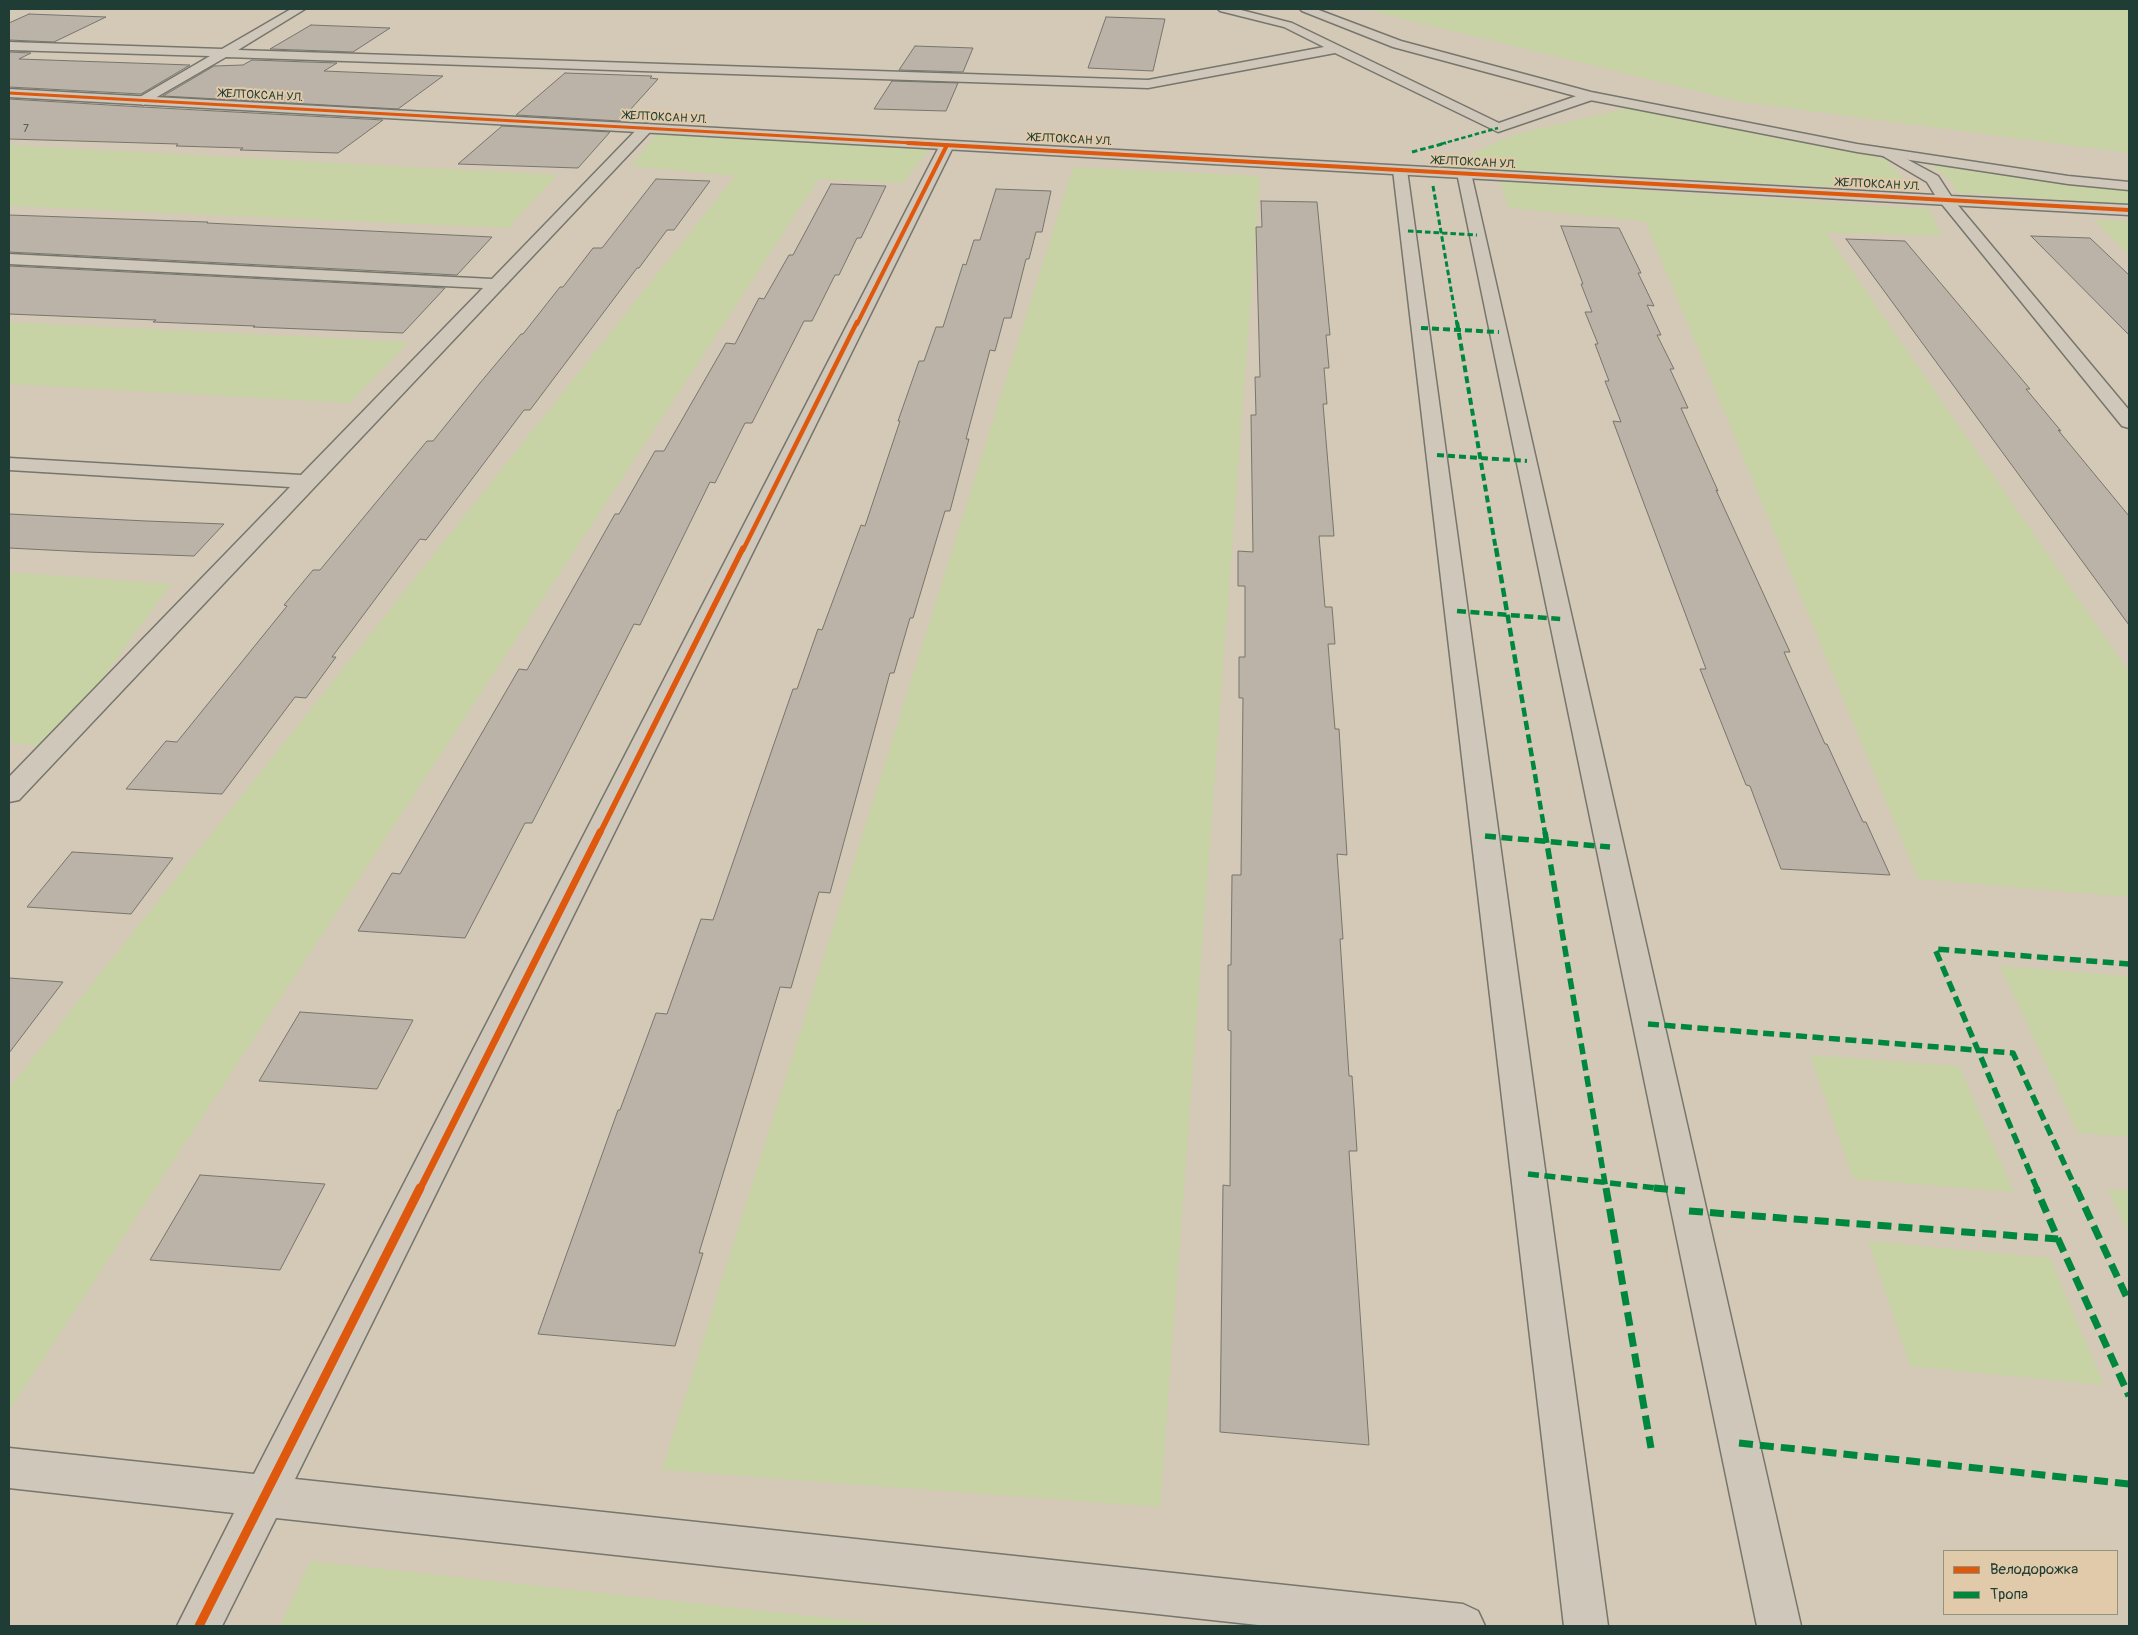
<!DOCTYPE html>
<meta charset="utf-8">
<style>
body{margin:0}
#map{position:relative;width:2138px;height:1635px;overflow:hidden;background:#d4c8b7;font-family:Pangolin,sans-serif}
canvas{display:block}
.frame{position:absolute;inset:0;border:10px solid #1f3d34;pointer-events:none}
.legend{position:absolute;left:1943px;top:1550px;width:175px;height:65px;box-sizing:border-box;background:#e1caaa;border:1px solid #93927b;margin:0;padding:6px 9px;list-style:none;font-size:15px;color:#1f3d34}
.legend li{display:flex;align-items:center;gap:10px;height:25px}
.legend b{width:25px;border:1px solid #93927b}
</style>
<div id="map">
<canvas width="2138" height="1635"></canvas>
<div class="frame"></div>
<ul class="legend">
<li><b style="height:6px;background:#de580e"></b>Велодорожка</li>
<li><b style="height:6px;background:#00873e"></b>Тропа</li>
</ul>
</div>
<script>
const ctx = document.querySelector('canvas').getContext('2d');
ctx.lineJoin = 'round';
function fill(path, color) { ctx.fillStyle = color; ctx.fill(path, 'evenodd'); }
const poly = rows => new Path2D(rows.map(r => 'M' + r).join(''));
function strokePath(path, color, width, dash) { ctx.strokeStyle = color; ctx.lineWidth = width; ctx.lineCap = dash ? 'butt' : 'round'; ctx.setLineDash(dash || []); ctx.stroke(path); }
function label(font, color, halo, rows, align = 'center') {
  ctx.font = font + ' Pangolin,sans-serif'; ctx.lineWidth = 4; ctx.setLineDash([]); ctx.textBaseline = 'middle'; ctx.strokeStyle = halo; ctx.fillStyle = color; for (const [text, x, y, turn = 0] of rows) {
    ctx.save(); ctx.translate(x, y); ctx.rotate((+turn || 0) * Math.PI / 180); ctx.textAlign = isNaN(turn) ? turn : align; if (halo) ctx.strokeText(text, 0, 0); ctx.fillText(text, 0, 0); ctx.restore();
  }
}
const green = poly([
 [1363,9,2129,9,2129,153,1742,102],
 [1627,108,1885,159,1915,191,1440,167,1514,135],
 [657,134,930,148,903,183,819,179,9,1411,9,1088,735,176,631,166],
 [9,145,557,175,508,228,9,206],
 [1931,165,2066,185,2129,191,2129,204,1957,193,1949,179],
 [1073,167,1260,176,1160,1507,662,1470],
 [1500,181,1929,209,1942,236,1826,233,2129,672,2129,897,1918,879,1645,221,1509,208],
 [2094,220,2129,221,2129,255],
 [9,322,409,342,350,403,9,384],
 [9,572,171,584,52,748,9,742],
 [2000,966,2127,976,2129,980,2129,1137,2078,1133],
 [1810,1055,1959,1066,2014,1192,1853,1179],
 [2108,1189,2129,1191,2129,1234],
 [1868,1241,2050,1258,2104,1385,1910,1366],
 [310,1561,902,1626,280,1626]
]);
const building = poly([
 [29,14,106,17,54,42,9,40,9,23,29,14],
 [1106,17,1165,19,1153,71,1088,68,1106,17],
 [311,25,390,28,353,52,270,49,311,25],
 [915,46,973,48,963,72,899,70,915,46],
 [9,52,31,53,19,59,190,65,141,94,9,87,9,52],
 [252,60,337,63,324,71,443,76,398,109,163,96,214,66,243,65,252,60],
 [565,73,652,76,650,78,658,79,620,121,516,115,565,73],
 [892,81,958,83,946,111,874,109,892,81],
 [9,99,142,107,383,120,338,153,240,150,243,148,176,146,178,144,9,139,9,99],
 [502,126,610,132,578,168,458,164,502,126],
 [656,179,710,181,674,230,667,230,639,268,637,268,530,410,524,410,426,540,420,539,332,657,336,657,306,698,295,697,222,794,126,789,166,741,177,742,287,606,284,605,313,570,320,570,427,441,433,441,480,383,521,334,523,334,560,287,563,287,593,248,602,248,656,179],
 [831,184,886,186,861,238,857,238,839,275,835,275,812,321,804,321,752,423,745,423,715,483,710,482,640,625,634,624,532,823,525,823,465,938,358,931,392,873,400,874,519,669,527,670,615,514,619,514,655,451,664,451,726,343,735,344,759,298,764,299,789,255,793,255,831,184],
 [996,189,1051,191,1042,232,1036,232,1029,259,1026,259,1011,318,1004,318,995,351,990,350,966,439,969,439,950,511,945,511,913,618,910,618,894,673,890,673,830,893,819,892,791,988,780,987,699,1253,703,1253,675,1346,538,1334,618,1110,620,1110,656,1013,667,1014,701,919,713,920,793,689,797,689,818,629,822,630,861,525,865,526,900,421,898,421,919,361,924,361,936,327,943,327,963,264,966,265,974,240,980,240,996,189],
 [1261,201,1317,202,1330,335,1326,335,1329,368,1324,368,1327,404,1323,404,1334,536,1319,536,1325,607,1332,607,1335,644,1328,644,1335,729,1339,729,1347,855,1337,854,1343,939,1340,939,1349,1076,1352,1076,1357,1151,1349,1151,1369,1445,1220,1432,1223,1185,1230,1186,1231,1031,1228,1030,1228,965,1231,965,1232,875,1241,875,1243,698,1239,698,1239,657,1245,657,1245,586,1238,586,1238,551,1253,552,1251,415,1256,415,1255,377,1260,377,1256,227,1262,227,1261,201],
 [9,215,208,222,207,223,492,237,457,275,9,252,9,215],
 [1561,226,1619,228,1641,273,1638,273,1654,306,1647,305,1661,335,1657,335,1674,369,1670,369,1688,408,1681,408,1718,491,1716,490,1790,652,1784,652,1825,744,1827,744,1863,822,1866,822,1890,875,1781,869,1750,786,1746,785,1700,669,1706,669,1613,421,1621,422,1605,381,1609,381,1595,344,1598,344,1585,312,1592,312,1581,284,1583,284,1561,226],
 [2031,236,2090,238,2129,275,2129,335,2031,236],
 [1846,239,1905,241,2030,389,2026,389,2061,431,2058,430,2129,516,2129,625,1846,239],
 [9,266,445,288,403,333,253,327,255,326,153,322,156,320,9,314,9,266],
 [9,514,146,521,224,524,194,556,87,552,9,548,9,514],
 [72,852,173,858,131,914,27,907,72,852],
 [9,978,63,982,9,1053,9,978],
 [300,1012,413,1020,377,1089,259,1081,300,1012],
 [200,1175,325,1184,280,1270,150,1260,200,1175]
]);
const minor = poly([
 [291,9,305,9,238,50,1148,80,1324,47,1284,27,1220,11,1218,9,1237,9,1292,23,1499,123,1585,93,1595,93,1597,96,1595,99,1498,132,1335,53,1148,88,226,57,143,105,136,101,138,98,210,56,9,50,9,42,222,49,291,9],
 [646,124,651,125,653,128,651,131,19,800,9,802,9,777,290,487,9,470,9,458,301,475,483,288,9,264,9,254,492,279,641,125,646,124],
 [947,141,952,142,954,145,295,1479,1463,1604,1478,1611,1485,1626,1267,1626,276,1518,222,1626,177,1626,234,1513,9,1488,9,1448,254,1474,940,145,942,142,947,141],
 [1400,166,1405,167,1407,170,1608,1626,1564,1626,1393,170,1395,167,1400,166],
 [1464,169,1469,170,1471,173,1801,1626,1757,1626,1457,173,1459,170,1464,169],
 [1946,195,1951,197,2129,410,2129,428,2122,426,1941,203,1938,200,1941,197,1946,195]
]);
const tertiary = poly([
 [9,89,1935,195,1927,182,1883,156,1881,153,1883,150,1888,149,1938,176,1951,196,2129,205,2129,215,9,97,9,89]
]);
const secondary = poly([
 [1300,9,1316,9,1401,41,1591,92,1857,144,2068,176,2129,182,2129,190,2068,184,1857,152,1590,100,1393,47,1302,11,1300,9]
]);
const quietFar5 = poly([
 [1441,144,1498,128]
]);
const quietFar4 = poly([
 [1412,152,1446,143],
 [1433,186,1457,324],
 [1408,231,1477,235]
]);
const quietFar3 = poly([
 [1457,322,1496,550],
 [1421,328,1499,332],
 [1437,455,1527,461]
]);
const quietFar2 = poly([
 [1496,548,1545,833],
 [1457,611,1561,619]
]);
const quietFar1 = poly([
 [1545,832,1606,1189],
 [1485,836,1610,847],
 [1648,1024,2013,1053,2076,1189],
 [1528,1174,1665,1189],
 [2037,1189,1935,949,2129,964]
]);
const quiet = poly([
 [1606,1188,1651,1448],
 [1654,1188,1685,1191],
 [2076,1188,2129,1302],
 [1689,1211,2058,1239,2036,1188],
 [2058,1239,2129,1396],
 [1739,1443,2129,1484]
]);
const cyclewayFar5 = poly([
 [9,93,931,144]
]);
const cyclewayFar4 = poly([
 [908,143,2129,210],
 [857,324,947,145]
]);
const cyclewayFar3 = poly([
 [743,550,857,322]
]);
const cyclewayFar2 = poly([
 [600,833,743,548]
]);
const cyclewayFar1 = poly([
 [420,1189,600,832]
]);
const cycleway = poly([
 [199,1626,420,1188]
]);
const farNumbernames = [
 ["7",26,129]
];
const farStreetnames = [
 ["ЖЕЛТОКСАН УЛ.",261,96,3],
 ["ЖЕЛТОКСАН УЛ.",665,118,3],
 ["ЖЕЛТОКСАН УЛ.",1070,140,3],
 ["ЖЕЛТОКСАН УЛ.",1474,163,3],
 ["ЖЕЛТОКСАН УЛ.",1878,185,3]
];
fill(green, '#c7d3a4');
fill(building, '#bbb2a8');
strokePath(building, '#76766d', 1);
strokePath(minor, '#76766d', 3);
strokePath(tertiary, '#76766d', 3);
strokePath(secondary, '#76766d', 3);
fill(minor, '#d0c7bb');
fill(tertiary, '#d0c7bb');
fill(secondary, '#d0c7bb');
strokePath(quietFar5, '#00873e', 2.5, [4.5, 2.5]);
strokePath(quietFar4, '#00873e', 3, [5.5, 3]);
strokePath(quietFar3, '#00873e', 4, [7, 4]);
strokePath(quietFar2, '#00873e', 4.5, [9, 4.5]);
strokePath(quietFar1, '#00873e', 5.5, [11, 5.5]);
strokePath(quiet, '#00873e', 7, [14, 7]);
strokePath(cyclewayFar5, '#de580e', 3);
strokePath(cyclewayFar4, '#de580e', 4);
strokePath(cyclewayFar3, '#de580e', 4.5);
strokePath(cyclewayFar2, '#de580e', 5.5);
strokePath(cyclewayFar1, '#de580e', 7);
strokePath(cycleway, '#de580e', 9);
label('11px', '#4e6056', null, farNumbernames);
label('12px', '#1f3d34', '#e1caaa', farStreetnames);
</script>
